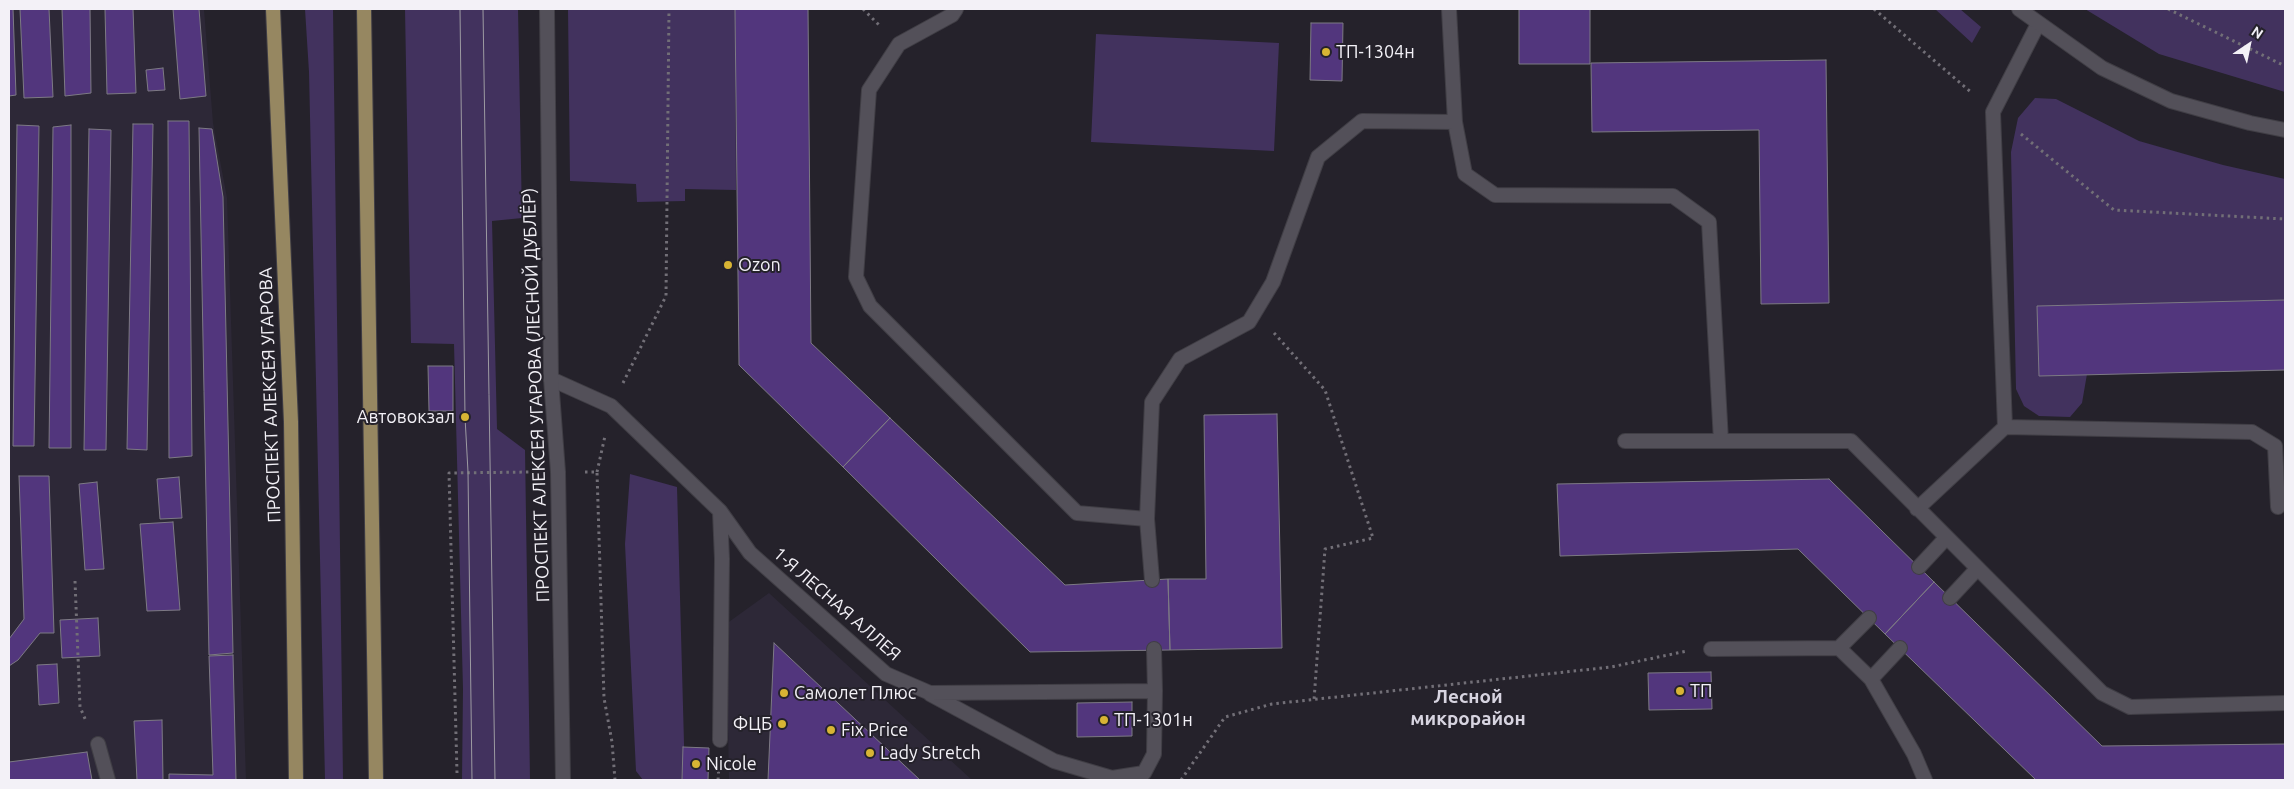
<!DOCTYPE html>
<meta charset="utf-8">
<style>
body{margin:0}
#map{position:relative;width:2294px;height:789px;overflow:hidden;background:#25222b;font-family:Ubuntu,sans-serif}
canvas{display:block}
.frame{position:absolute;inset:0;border:10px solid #f3f1f7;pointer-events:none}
.north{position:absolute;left:2224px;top:20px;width:50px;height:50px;-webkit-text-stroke:4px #25222b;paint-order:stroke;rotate:34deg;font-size:14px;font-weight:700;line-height:20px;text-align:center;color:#f3f1f7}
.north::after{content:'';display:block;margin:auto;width:18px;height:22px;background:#f3f1f7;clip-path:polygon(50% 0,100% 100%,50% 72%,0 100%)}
</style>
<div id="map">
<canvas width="2294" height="789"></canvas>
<div class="frame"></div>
<div class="north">N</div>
</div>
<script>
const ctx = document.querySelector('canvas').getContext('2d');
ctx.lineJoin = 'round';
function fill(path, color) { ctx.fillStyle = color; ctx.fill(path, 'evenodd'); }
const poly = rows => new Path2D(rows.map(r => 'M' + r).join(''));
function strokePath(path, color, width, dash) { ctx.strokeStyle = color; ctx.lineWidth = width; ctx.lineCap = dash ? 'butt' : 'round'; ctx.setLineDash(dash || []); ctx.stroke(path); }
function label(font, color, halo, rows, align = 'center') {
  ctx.font = font + ' Ubuntu,sans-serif'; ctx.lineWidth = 4; ctx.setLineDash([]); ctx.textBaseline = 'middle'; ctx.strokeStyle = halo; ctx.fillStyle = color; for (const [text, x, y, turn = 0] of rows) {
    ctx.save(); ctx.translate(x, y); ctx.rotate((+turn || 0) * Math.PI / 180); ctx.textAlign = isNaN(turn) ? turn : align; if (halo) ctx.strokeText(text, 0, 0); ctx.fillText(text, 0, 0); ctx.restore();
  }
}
const built = poly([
 [9,9,204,9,213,123,227,198,246,780,9,780],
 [769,593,972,780,729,780,726,624]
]);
const green = poly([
 [305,9,333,9,343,780,325,780,309,72],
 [405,9,518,9,522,218,492,221,497,429,525,450,530,780,462,780,463,689,454,344,411,343],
 [568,9,735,9,736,190,685,189,685,201,637,202,636,184,570,181],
 [1935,9,1960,9,1981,27,1972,43],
 [2085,9,2285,9,2285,92,2159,54],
 [1096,34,1279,43,1274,151,1091,142],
 [2035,98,2056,99,2139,141,2223,165,2285,179,2285,300,2038,306,2087,374,2082,403,2070,417,2039,416,2024,406,2016,389,2011,152,2018,118],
 [630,474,677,487,685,780,643,780,636,771,625,544]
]);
const building = poly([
 [9,9,13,9,16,95,9,96,9,9],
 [20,9,49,9,53,97,24,98,20,9],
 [62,9,90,9,91,93,65,96,62,9],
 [105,9,133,9,136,93,107,94,105,9],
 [173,9,199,9,206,96,180,99,173,9],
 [735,9,808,9,811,343,890,418,843,467,739,365,735,9],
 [1519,9,1590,9,1590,64,1519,64,1519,9],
 [1311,23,1343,23,1342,81,1310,80,1311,23],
 [1826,60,1829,303,1761,304,1759,130,1592,132,1591,63,1826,60],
 [163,68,165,90,148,91,146,70,163,68],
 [168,121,189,121,192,456,169,458,168,121],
 [133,124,153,124,147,450,127,449,133,124],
 [17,125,39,126,34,446,13,446,17,125],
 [71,125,71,448,49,448,53,127,71,125],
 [199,128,212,129,223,197,233,653,209,655,199,128],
 [89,129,111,130,106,450,84,450,89,129],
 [2285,300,2285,370,2039,376,2037,306,2285,300],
 [428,366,453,366,453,411,429,411,428,366],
 [1277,414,1282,648,1170,650,1168,579,1206,579,1204,415,1277,414],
 [890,418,1065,585,1168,579,1170,650,1030,652,843,467,890,418],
 [19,476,49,476,54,633,40,633,18,660,9,666,9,639,24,619,19,476],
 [179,477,182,518,160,519,157,479,179,477],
 [1829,479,1934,582,1885,634,1798,549,1560,556,1557,484,1829,479],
 [97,482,104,569,85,570,79,484,97,482],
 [173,522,180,610,147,611,140,524,173,522],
 [1934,582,2102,746,2285,744,2285,780,2036,780,1885,634,1934,582],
 [98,618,100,656,62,658,60,620,98,618],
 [774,643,920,780,768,780,774,643],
 [233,655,236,780,169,780,169,774,213,775,209,656,233,655],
 [57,664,59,703,39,705,37,665,57,664],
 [1711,672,1712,709,1649,710,1648,673,1711,672],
 [1132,702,1132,736,1077,737,1077,703,1132,702],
 [162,720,163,780,137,780,134,721,162,720],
 [683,747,709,748,708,780,682,780,683,747],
 [87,752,92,780,9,780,9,762,87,752]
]);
const path = poly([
 [863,9,880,26],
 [1874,9,1972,93],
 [2168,9,2285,66],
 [2021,134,2114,210,2285,219],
 [1274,333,1325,390,1373,538,1325,549,1314,700],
 [623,383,666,296,669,9],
 [585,472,597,472,604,698,612,742,615,780],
 [597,472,605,436],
 [75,581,80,707,86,721],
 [457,773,449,473,532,472],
 [718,780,719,766],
 [1181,780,1225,717,1272,704,1611,667,1687,651]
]);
const service = poly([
 [956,9,952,15,899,44,869,90,856,277,870,306,1077,513,1147,519],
 [1449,9,1455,122,1465,174,1495,195,1673,196,1709,222,1721,441],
 [2038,24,1993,112,2005,427,2252,432,2275,446,2278,507],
 [551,379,611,406,720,511,750,553,886,674,930,693,1155,691,1154,649],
 [1625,441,1851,441,2102,693,2130,707,2285,703],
 [1917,509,2005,427],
 [720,512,722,559,720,740],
 [1919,567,1946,538],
 [1152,580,1147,519,1152,402,1180,359,1249,322,1273,282,1318,157,1362,121,1455,122],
 [1950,598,1977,569],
 [1839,648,1869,618],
 [1711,649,1839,648,1871,679,1914,754,1925,780],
 [1871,679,1900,648],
 [930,694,1054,761,1112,778,1144,773,1154,754,1155,691],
 [98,744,108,780]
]);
const tertiary = poly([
 [547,9,551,379,558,472,563,780]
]);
const secondary = poly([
 [2019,9,2102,68,2171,101,2250,123,2285,130]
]);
const primary = poly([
 [273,9,291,422,296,780],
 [364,9,376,780]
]);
const tram = poly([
 [460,9,465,417,468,472,472,780],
 [483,9,495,780]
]);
const markers = [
 [1326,52,5,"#d8b434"],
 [728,265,5,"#d8b434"],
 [465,417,5,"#d8b434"],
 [1680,691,5,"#d8b434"],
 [784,693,5,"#d8b434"],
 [1104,720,5,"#d8b434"],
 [782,724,5,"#d8b434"],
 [831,730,5,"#d8b434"],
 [870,753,5,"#d8b434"],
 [696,764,5,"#d8b434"]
];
const poiNames = [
 ["ТП-1304н",1336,52],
 ["Ozon",738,265],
 ["Автовокзал",455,417,"right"],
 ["ТП",1690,691],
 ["Самолет Плюс",794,693],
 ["ТП-1301н",1114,720],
 ["ФЦБ",772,724,"right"],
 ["Fix Price",841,730],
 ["Lady Stretch",880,753],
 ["Nicole",706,764]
];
const streetNames = [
 ["ПРОСПЕКТ АЛЕКСЕЯ УГАРОВА",270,395,-92],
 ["ПРОСПЕКТ АЛЕКСЕЯ УГАРОВА (ЛЕСНОЙ ДУБЛЁР)",536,395,-92],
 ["1-Я ЛЕСНАЯ АЛЛЕЯ",837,604,41]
];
const neighbourhoodNames = [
 ["Лесной",1468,697],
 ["микрорайон",1468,719]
];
fill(built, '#2d2837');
fill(green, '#42325e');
fill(building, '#52367d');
strokePath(building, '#7d7a84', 1);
strokePath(service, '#403e45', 16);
strokePath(tertiary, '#403e45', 16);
strokePath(secondary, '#403e45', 16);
strokePath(primary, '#403e45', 16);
strokePath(path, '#726f77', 3, [2.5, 4]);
strokePath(service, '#535059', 14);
strokePath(tertiary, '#535059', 14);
strokePath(secondary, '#535059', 14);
strokePath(primary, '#968761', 14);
strokePath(tram, '#9d9ba2', 1);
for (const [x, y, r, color] of markers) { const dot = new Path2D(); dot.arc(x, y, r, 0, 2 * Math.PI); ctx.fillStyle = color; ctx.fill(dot); strokePath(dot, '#25222b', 2); }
label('18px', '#f3f1f7', '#25222b', poiNames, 'left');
label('18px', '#f3f1f7', '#25222b', streetNames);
label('bold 19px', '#d7d4e0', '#25222b', neighbourhoodNames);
</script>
